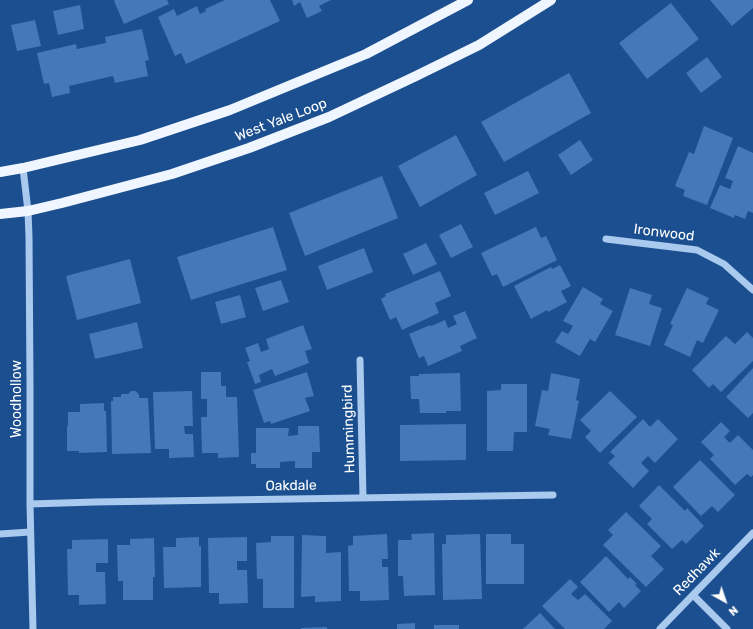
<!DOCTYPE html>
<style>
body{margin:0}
#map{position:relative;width:753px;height:629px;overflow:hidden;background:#1b4f8f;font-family:Rubik,sans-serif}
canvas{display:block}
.north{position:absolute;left:705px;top:581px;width:40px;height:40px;-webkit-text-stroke:3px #1b4f8f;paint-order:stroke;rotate:140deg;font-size:11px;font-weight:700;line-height:16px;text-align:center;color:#fff}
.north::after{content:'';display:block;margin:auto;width:14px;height:18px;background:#fff;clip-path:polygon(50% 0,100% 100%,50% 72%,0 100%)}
</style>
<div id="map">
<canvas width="753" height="629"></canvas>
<div class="north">N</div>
</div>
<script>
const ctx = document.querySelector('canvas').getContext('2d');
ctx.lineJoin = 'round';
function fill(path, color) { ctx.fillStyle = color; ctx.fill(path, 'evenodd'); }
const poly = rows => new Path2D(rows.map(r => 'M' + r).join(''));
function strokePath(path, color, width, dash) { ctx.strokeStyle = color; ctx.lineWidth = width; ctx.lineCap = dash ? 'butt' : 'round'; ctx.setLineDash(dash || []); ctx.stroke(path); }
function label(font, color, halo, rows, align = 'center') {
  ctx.font = font + ' Rubik,sans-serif'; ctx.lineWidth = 3.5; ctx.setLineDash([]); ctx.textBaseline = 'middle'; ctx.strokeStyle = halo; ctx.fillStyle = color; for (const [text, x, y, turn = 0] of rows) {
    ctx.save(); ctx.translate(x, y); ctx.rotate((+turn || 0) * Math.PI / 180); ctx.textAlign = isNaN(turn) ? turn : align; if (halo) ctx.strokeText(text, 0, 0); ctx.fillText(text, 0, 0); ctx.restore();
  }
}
const building = poly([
 [115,0,167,0,169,4,124,24,114,1],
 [225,0,270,0,280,21,186,64,181,53,175,56,158,17,174,9,177,16,197,6,200,14,206,11,205,9],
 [292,0,331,0,319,6,322,11,307,18,300,2,294,6],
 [710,0,753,0,753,8,732,26],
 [671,3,699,39,647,79,619,43],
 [80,5,84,29,58,35,53,11],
 [35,20,41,46,17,51,11,25],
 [142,29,149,60,145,61,148,76,115,83,113,76,69,86,70,93,52,97,49,83,44,84,37,53,76,44,77,49,106,43,105,37],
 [707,57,722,77,701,93,686,73],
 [569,73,591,113,504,162,481,122],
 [704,126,733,138,707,205,683,196,685,190,675,186,689,152,694,154],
 [456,135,477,175,420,207,398,166],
 [580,140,593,160,571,175,558,155],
 [738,146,753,153,753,213,748,211,745,219,735,215,734,218,710,208,720,185,730,189,733,181,725,178],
 [528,171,539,193,495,215,484,193],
 [382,176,398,218,305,256,289,213],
 [461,224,473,247,451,258,439,235],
 [273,227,287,270,191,300,177,257],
 [536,227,541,238,546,236,557,260,503,287,497,274,492,276,481,253],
 [426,243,437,264,413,275,403,254],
 [364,248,373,272,327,290,318,266],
 [130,259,141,303,77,320,66,276],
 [560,265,571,286,561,291,567,302,548,312,547,310,531,319,514,286,551,267,552,269],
 [440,271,451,296,435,303,439,313,402,330,396,317,390,320,381,299,386,296,385,294],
 [281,280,289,302,263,311,255,288],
 [583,287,603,299,600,304,613,311,595,342,590,339,580,356,555,342,562,331,568,334,573,326,563,321],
 [630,288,652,295,649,304,662,308,650,346,615,335],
 [687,288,709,298,706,304,719,310,703,343,697,340,690,357,664,345,673,325,670,324],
 [240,295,246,317,221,324,215,302],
 [465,311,477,338,460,346,462,351,428,366,424,356,419,358,409,334,430,325,431,326,445,320,448,328,457,324,453,316],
 [137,322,143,348,95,359,89,334],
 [303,325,312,349,305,351,309,363,275,376,272,369,259,375,261,382,255,384,247,362,250,361,245,348,258,343,261,352,269,349,266,339],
 [747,332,753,338,753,361,721,392,713,384,709,388,692,370,726,336,735,344],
 [753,368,753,413,748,418,726,397],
 [201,372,221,372,221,386,226,386,226,397,237,397,239,457,218,458,218,453,202,453,201,417,207,417,207,399,201,399],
 [307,372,314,396,305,398,310,411,271,424,270,421,264,423,253,390],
 [460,373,461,411,446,411,446,413,420,413,419,399,411,399,410,376,419,376,419,374],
 [551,373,580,379,576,400,579,401,571,439,548,435,550,429,535,426,542,390,548,391],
 [501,384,527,384,527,432,514,432,513,451,487,451,487,391,501,390],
 [131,391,136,391,139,395,139,398,148,398,151,453,112,454,111,401,113,401,113,397,121,397,121,394,128,394],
 [192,391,193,426,184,426,185,434,193,434,194,457,169,458,169,449,155,449,153,392],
 [610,391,637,417,600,453,585,437,591,431,580,420],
 [104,403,104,411,106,411,107,452,79,453,79,451,67,451,67,426,68,426,68,412,80,412,80,404],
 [643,419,650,427,658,419,678,439,655,463,648,456,641,463,649,471,633,488,608,463,615,456,610,452],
 [721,422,730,431,724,437,730,443,738,435,753,450,753,475,751,477,747,474,735,485,710,459,714,455,701,442],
 [466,424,466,460,400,461,400,425],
 [298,426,319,426,320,452,312,452,312,468,295,468,295,461,280,462,280,468,256,468,256,464,251,464,251,453,256,453,256,428,289,428,288,436,298,435],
 [700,460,735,495,718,512,712,506,701,516,673,487],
 [659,485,685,511,687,508,704,526,686,544,682,540,672,549,647,524,652,519,639,506],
 [626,512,661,546,651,556,664,569,646,587,603,545,613,535,608,530],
 [434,533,435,595,404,596,403,576,398,576,398,540,412,540,411,534],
 [387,534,388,559,382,559,382,567,388,567,389,600,360,601,360,591,349,591,348,546,353,545,353,536],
 [480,534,482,599,443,600,442,544,446,544,446,535],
 [486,534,511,534,511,544,524,544,524,584,486,584],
 [302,535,326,536,326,553,341,552,341,601,315,602,315,596,301,597],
 [271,536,294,536,294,608,263,608,263,579,257,579,256,543,271,542],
 [199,537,199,546,201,546,201,587,164,588,163,547,176,547,176,538],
 [247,537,247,561,237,561,237,570,247,570,248,603,219,604,219,593,209,593,208,538],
 [154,538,155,577,153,577,153,600,123,600,123,581,118,581,117,545,130,545,130,539],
 [108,539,108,563,96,563,96,572,105,572,106,604,79,605,79,595,68,595,67,549,72,549,72,540],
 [606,556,628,579,630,577,637,584,635,585,641,591,624,608,619,602,609,612,580,582],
 [570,579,578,587,571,594,578,600,585,594,612,621,604,629,565,629,542,606],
 [540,613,555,629,523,629],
 [415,623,415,629,397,629,397,624],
 [434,625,459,625,459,629,434,629],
 [327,627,327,629,301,629,301,628]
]);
const minor = poly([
 [23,168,28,211,29,237,30,382,30,504,33,629],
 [606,239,697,250,724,264,753,290],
 [360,360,363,498],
 [30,504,95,502,553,495],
 [0,534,30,532],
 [693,595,727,629],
 [660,629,753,533]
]);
const major = poly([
 [0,172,23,168,140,140,230,110,366,54,468,0],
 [0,214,28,211,62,203,172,174,249,148,329,117,416,76,479,45,551,0]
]);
const streetNames = [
 ["West Yale Loop",281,120,-21],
 ["Ironwood",664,233,7],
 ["Woodhollow",17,399,-90],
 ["Hummingbird",349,429,-92],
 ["Oakdale",291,486,-1],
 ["Redhawk",697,572,-46]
];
fill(building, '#4478b7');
strokePath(minor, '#a9c9ee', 7);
strokePath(major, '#f0f6ff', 10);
label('14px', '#fff', '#1b4f8f', streetNames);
</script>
